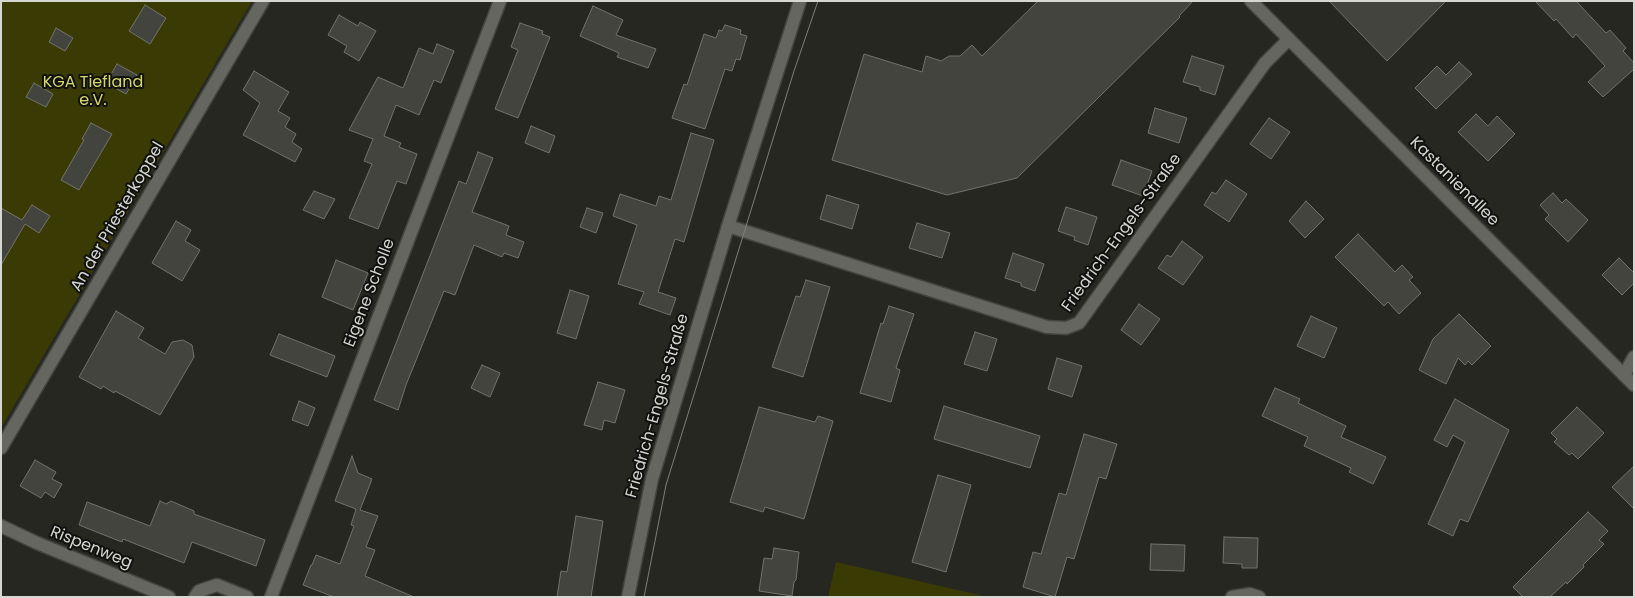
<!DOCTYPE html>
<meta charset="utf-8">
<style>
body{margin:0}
#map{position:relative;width:1635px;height:598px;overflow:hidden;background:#272722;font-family:Poppins,sans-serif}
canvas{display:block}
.frame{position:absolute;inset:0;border:2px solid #d6d7d3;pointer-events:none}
</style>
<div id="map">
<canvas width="1635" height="598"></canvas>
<div class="frame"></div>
</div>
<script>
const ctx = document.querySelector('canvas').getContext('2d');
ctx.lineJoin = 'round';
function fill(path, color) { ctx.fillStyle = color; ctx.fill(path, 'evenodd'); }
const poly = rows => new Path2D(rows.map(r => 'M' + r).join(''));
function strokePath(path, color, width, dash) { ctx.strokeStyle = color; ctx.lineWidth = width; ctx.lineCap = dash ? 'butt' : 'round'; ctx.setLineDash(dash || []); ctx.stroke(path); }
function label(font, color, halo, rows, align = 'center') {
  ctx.font = font + ' Poppins,sans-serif'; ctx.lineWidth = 4; ctx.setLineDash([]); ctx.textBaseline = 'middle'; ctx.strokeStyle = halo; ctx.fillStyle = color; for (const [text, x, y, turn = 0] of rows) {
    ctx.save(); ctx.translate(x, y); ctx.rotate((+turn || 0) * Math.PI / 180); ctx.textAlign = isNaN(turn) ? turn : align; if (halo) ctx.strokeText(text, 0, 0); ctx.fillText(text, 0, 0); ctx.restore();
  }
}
const green = poly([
 [1,1,252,1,1,428],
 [836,562,988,597,828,597]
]);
const building = poly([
 [1038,1,1193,1,1179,16,1180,17,1017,178,947,195,832,160,864,54,922,72,926,56,941,61,949,56,960,56,972,45,982,56,1038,1],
 [1329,1,1446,1,1387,61,1329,1],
 [1535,1,1576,1,1606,33,1610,30,1626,48,1623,51,1634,63,1634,69,1603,97,1588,82,1605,66,1576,34,1573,38,1556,19,1554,21,1535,1],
 [145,5,166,18,150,44,129,31,145,5],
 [593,6,623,20,616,35,656,49,648,68,617,57,619,53,580,36,593,6],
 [339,15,358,26,360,22,376,31,359,61,344,52,347,46,328,35,339,15],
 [520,23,543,31,542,34,550,37,518,118,495,109,518,50,511,47,520,23],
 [725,25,741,30,740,34,747,36,740,60,736,59,732,71,725,69,705,129,672,118,684,84,687,85,704,34,716,38,719,30,722,31,725,25],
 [56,28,73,38,65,51,49,42,56,28],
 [437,44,454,51,441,83,434,80,419,115,396,105,384,136,401,143,399,147,417,154,406,184,397,181,378,229,349,218,372,164,364,161,373,139,349,130,378,77,403,88,419,48,433,54,437,44],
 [1192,56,1224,66,1215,95,1200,90,1200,87,1183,82,1192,56],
 [1459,62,1472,74,1436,109,1415,88,1437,66,1446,75,1459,62],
 [117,64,137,75,126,94,106,83,117,64],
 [254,71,289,92,278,111,290,118,285,127,296,134,292,142,302,149,295,162,243,135,260,103,243,90,254,71],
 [34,83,53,94,46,107,26,97,34,83],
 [1155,108,1187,118,1179,143,1148,133,1155,108],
 [1476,114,1488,126,1497,116,1515,134,1488,161,1458,132,1476,114],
 [1269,118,1290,132,1271,159,1250,144,1269,118],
 [91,123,112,134,79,190,61,180,84,140,82,139,91,123],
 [531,126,555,136,549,153,525,143,531,126],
 [691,133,714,140,684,242,675,239,658,292,676,298,670,315,639,304,644,292,618,284,637,225,613,216,620,194,656,206,659,196,671,200,691,133],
 [478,152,493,158,472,212,509,226,506,235,524,242,518,258,504,253,502,257,474,245,455,295,444,291,406,385,398,410,374,400,459,181,466,184,478,152],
 [1121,160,1152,171,1143,196,1112,185,1121,160],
 [1226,180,1247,194,1229,222,1204,205,1212,192,1216,194,1226,180],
 [314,191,335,199,324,219,303,210,314,191],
 [1553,193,1562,203,1566,199,1588,220,1568,242,1545,219,1549,215,1540,205,1553,193],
 [827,195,859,205,852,229,820,219,827,195],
 [1306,201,1324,219,1305,238,1289,221,1306,201],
 [32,205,50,216,39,233,25,224,1,265,1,208,22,220,32,205],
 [1066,207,1097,217,1088,245,1074,240,1075,237,1058,231,1066,207],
 [587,208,603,213,596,233,580,227,587,208],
 [176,221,191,230,185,241,200,250,182,281,152,263,176,221],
 [917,223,950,233,942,258,909,248,917,223],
 [1358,234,1395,272,1402,265,1413,277,1409,280,1421,293,1399,314,1388,302,1384,306,1335,257,1358,234],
 [1182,241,1203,257,1183,285,1158,268,1167,255,1171,257,1182,241],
 [1013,253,1044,264,1035,291,1021,286,1021,283,1005,278,1013,253],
 [1619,258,1634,273,1634,283,1622,295,1602,275,1619,258],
 [336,260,368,273,353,310,322,297,336,260],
 [806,280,830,287,803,377,772,367,796,296,800,297,806,280],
 [570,290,589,296,576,339,557,333,570,290],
 [1139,304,1160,319,1141,345,1121,330,1139,304],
 [889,306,914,314,896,368,900,370,891,402,860,393,881,323,883,324,889,306],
 [116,311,144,328,138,338,165,354,172,342,183,340,192,345,194,357,160,415,115,391,114,393,103,386,101,389,79,377,116,311],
 [1459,314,1491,346,1472,365,1468,361,1465,365,1458,358,1446,384,1419,370,1433,339,1459,314],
 [1311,316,1337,328,1324,358,1297,346,1311,316],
 [975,332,997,339,987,371,964,364,975,332],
 [279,334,335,356,327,377,270,355,279,334],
 [1057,358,1082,366,1072,397,1048,389,1057,358],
 [482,365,500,373,490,397,471,388,482,365],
 [598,382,625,390,615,423,604,420,602,430,584,425,598,382],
 [1275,388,1300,399,1298,403,1346,426,1341,437,1386,457,1373,484,1349,472,1351,468,1304,446,1308,437,1262,416,1275,388],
 [1455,399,1509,430,1468,522,1460,519,1453,536,1428,524,1465,442,1453,435,1447,447,1434,440,1455,399],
 [299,401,315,408,308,426,292,420,299,401],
 [944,406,1040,436,1030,468,934,439,944,406],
 [759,407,815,422,818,416,833,421,804,519,765,507,763,512,730,502,759,407],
 [1577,407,1604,433,1578,459,1572,453,1569,455,1554,442,1557,439,1551,433,1577,407],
 [1084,434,1117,444,1106,479,1099,477,1074,559,1067,557,1055,597,1023,587,1033,552,1041,554,1059,493,1066,495,1084,434],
 [352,456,358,473,372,479,360,510,378,516,366,547,375,550,365,576,414,597,334,597,303,585,311,565,312,565,316,555,340,564,354,526,351,525,356,509,335,501,352,456],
 [35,460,56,472,52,479,62,484,54,498,45,492,41,498,20,486,35,460],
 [1634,466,1634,509,1612,487,1634,466],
 [938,475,971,485,946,572,912,562,938,475],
 [160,501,166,504,171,501,194,511,194,514,265,540,256,566,192,542,184,563,123,539,122,542,79,525,87,502,150,526,160,501],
 [1588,512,1608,531,1599,540,1604,544,1583,565,1584,567,1567,584,1566,582,1550,597,1523,597,1513,587,1588,512],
 [576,516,603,521,591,597,557,597,561,571,567,572,576,516],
 [1224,537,1258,538,1257,568,1242,568,1242,564,1223,563,1224,537],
 [1151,544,1185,545,1184,571,1150,570,1151,544],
 [774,548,799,552,796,580,794,582,792,596,759,591,764,558,772,559,774,548]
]);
const minor = poly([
 [728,226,1047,327,1066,328,1079,323,1265,63,1289,39],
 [1624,375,1634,357],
 [1,448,263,1],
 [1,526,37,543,169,597],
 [195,597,199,591,217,585,247,597],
 [271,597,500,1],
 [1232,597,1250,594,1259,597]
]);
const tertiary = poly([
 [1251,1,1634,385]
]);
const secondary = poly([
 [628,597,652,479,728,226,800,1]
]);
const tram = poly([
 [644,597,666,485,794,71,818,1]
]);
const parkNames = [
 ["KGA Tiefland",93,83],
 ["e.V.",93,101]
];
const streetNames = [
 ["Kastanienallee",1454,182,45],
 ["An der Priesterkoppel",118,217,-60],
 ["Friedrich-Engels-Straße",1122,233,-54],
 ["Eigene Scholle",370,293,-69],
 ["Friedrich-Engels-Straße",658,406,-74],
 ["Rispenweg",91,548,22]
];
fill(green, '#3a3a05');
fill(building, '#44443e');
strokePath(building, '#72736c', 1);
strokePath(minor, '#43443f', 15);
strokePath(tertiary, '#43443f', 15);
strokePath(secondary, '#43443f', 15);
strokePath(minor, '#65665f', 12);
strokePath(tertiary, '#65665f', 12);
strokePath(secondary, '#65665f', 12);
strokePath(tram, '#7e7e7a', 1);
label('16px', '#d7d86c', '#10100e', parkNames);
label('16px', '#d6d7d3', '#10100e', streetNames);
</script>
